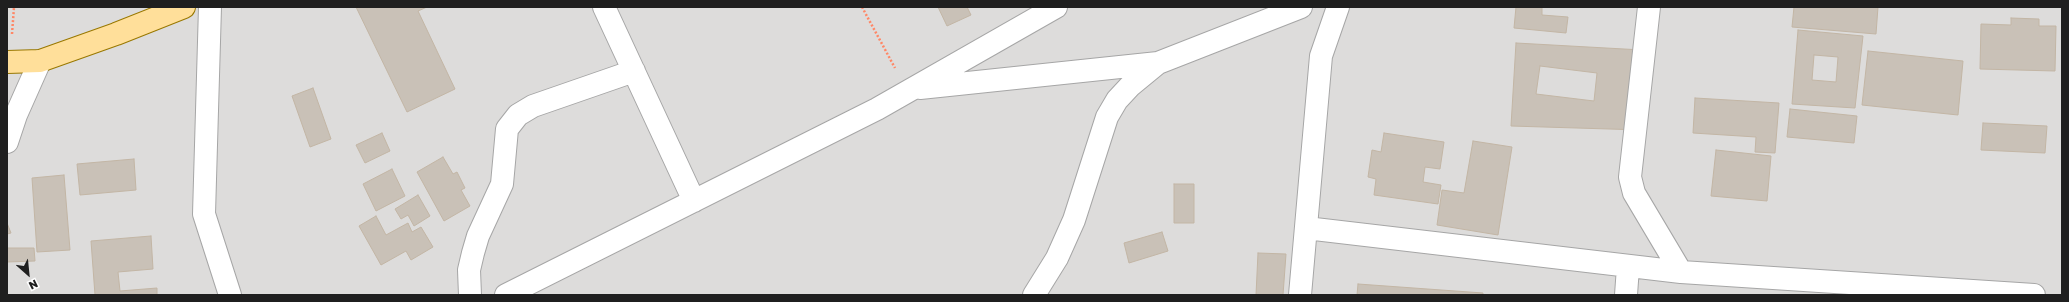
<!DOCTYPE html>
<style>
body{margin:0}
#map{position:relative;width:2069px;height:302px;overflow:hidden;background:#f0eee4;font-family:"Golos Text",sans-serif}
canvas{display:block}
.frame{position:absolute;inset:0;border:8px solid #1f1f1f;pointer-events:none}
.north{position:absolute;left:8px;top:254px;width:40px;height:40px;-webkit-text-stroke:3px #fff;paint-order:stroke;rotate:153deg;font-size:11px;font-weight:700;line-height:16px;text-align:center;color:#1f1f1f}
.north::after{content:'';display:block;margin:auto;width:14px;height:18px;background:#1f1f1f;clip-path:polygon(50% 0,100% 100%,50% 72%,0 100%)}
</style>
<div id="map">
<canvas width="2069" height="302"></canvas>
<div class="frame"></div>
<div class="north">N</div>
</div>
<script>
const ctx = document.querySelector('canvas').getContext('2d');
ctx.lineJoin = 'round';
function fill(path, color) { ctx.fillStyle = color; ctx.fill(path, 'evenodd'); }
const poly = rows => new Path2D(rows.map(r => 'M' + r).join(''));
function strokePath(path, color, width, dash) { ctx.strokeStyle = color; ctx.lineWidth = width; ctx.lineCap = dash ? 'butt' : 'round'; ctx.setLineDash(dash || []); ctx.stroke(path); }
const residential = poly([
 [7,7,2062,7,2062,295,7,295]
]);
const building = poly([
 [356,7,427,7,418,11,455,89,407,112,356,7],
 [938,7,967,7,971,15,947,26,938,7],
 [1516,7,1542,7,1542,15,1568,17,1566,33,1514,28,1516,7],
 [1794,7,1878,7,1876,34,1792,27,1794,7],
 [2011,18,2039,19,2039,26,2056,26,2055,71,1980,69,1981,24,2011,25,2011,18],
 [1798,30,1863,36,1855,108,1792,104,1798,30],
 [1814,55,1838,57,1836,82,1812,80,1814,55],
 [1516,43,1642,50,1642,130,1511,126,1516,43],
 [1540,66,1597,73,1594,101,1536,94,1540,66],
 [1868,51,1963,61,1958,115,1862,105,1868,51],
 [313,88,331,139,310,147,292,96,313,88],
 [1695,98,1779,103,1775,153,1755,152,1756,137,1693,133,1695,98],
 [1790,109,1857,116,1854,143,1787,137,1790,109],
 [1983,123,2047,126,2045,153,1981,150,1983,123],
 [382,133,390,151,365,163,356,145,382,133],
 [1384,133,1444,142,1440,169,1425,167,1423,182,1441,185,1438,204,1374,195,1376,179,1368,177,1372,150,1381,152,1384,133],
 [1473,141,1512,147,1498,235,1437,225,1442,190,1464,193,1473,141],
 [1716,150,1771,156,1767,201,1711,196,1716,150],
 [443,157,453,174,457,172,465,188,461,190,470,206,444,221,417,172,443,157],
 [134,159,136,190,80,195,77,164,134,159],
 [392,169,405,196,376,211,363,184,392,169],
 [64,175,70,250,37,252,32,178,64,175],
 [1174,184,1194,184,1194,223,1174,223,1174,184],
 [418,195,430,216,414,226,408,215,401,219,395,209,418,195],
 [376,216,386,235,408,223,412,232,421,227,433,247,411,260,406,251,381,265,359,226,376,216],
 [7,223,11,233,7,234,7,223],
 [1162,232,1168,251,1129,263,1124,243,1162,232],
 [151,236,153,269,118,272,120,291,157,288,157,295,95,295,91,241,151,236],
 [7,248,34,248,35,261,7,262,7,248],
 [1258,253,1286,254,1283,295,1256,295,1258,253],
 [1358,284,1483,293,1483,295,1357,295,1358,284]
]);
const path = poly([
 [862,7,895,68],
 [12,34,14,7]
]);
const minor = poly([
 [210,7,204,214,230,295],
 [604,7,694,201],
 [1649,7,1630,177,1634,193,1681,272],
 [920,88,1158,63],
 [7,142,16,115,40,61],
 [1306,228,1681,272,2034,295],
 [470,295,469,270,473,253,478,236,502,184,507,129,518,115,533,106,634,71],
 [506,295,877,109,1056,7],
 [1034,295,1057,258,1074,220,1107,117,1117,100,1130,86,1158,63,1301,7],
 [1300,295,1321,56,1338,7],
 [1626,295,1628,267]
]);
const primary = poly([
 [7,62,40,61,116,34,184,7]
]);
fill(residential, '#dddcdb');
fill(building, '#c9c1b7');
strokePath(building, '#c3b6a5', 1);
strokePath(minor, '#a6a6a6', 24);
strokePath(primary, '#997800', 24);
strokePath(path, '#ff8766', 2.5, [2, 2]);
strokePath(minor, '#fff', 22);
strokePath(primary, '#ffdf9a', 22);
</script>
